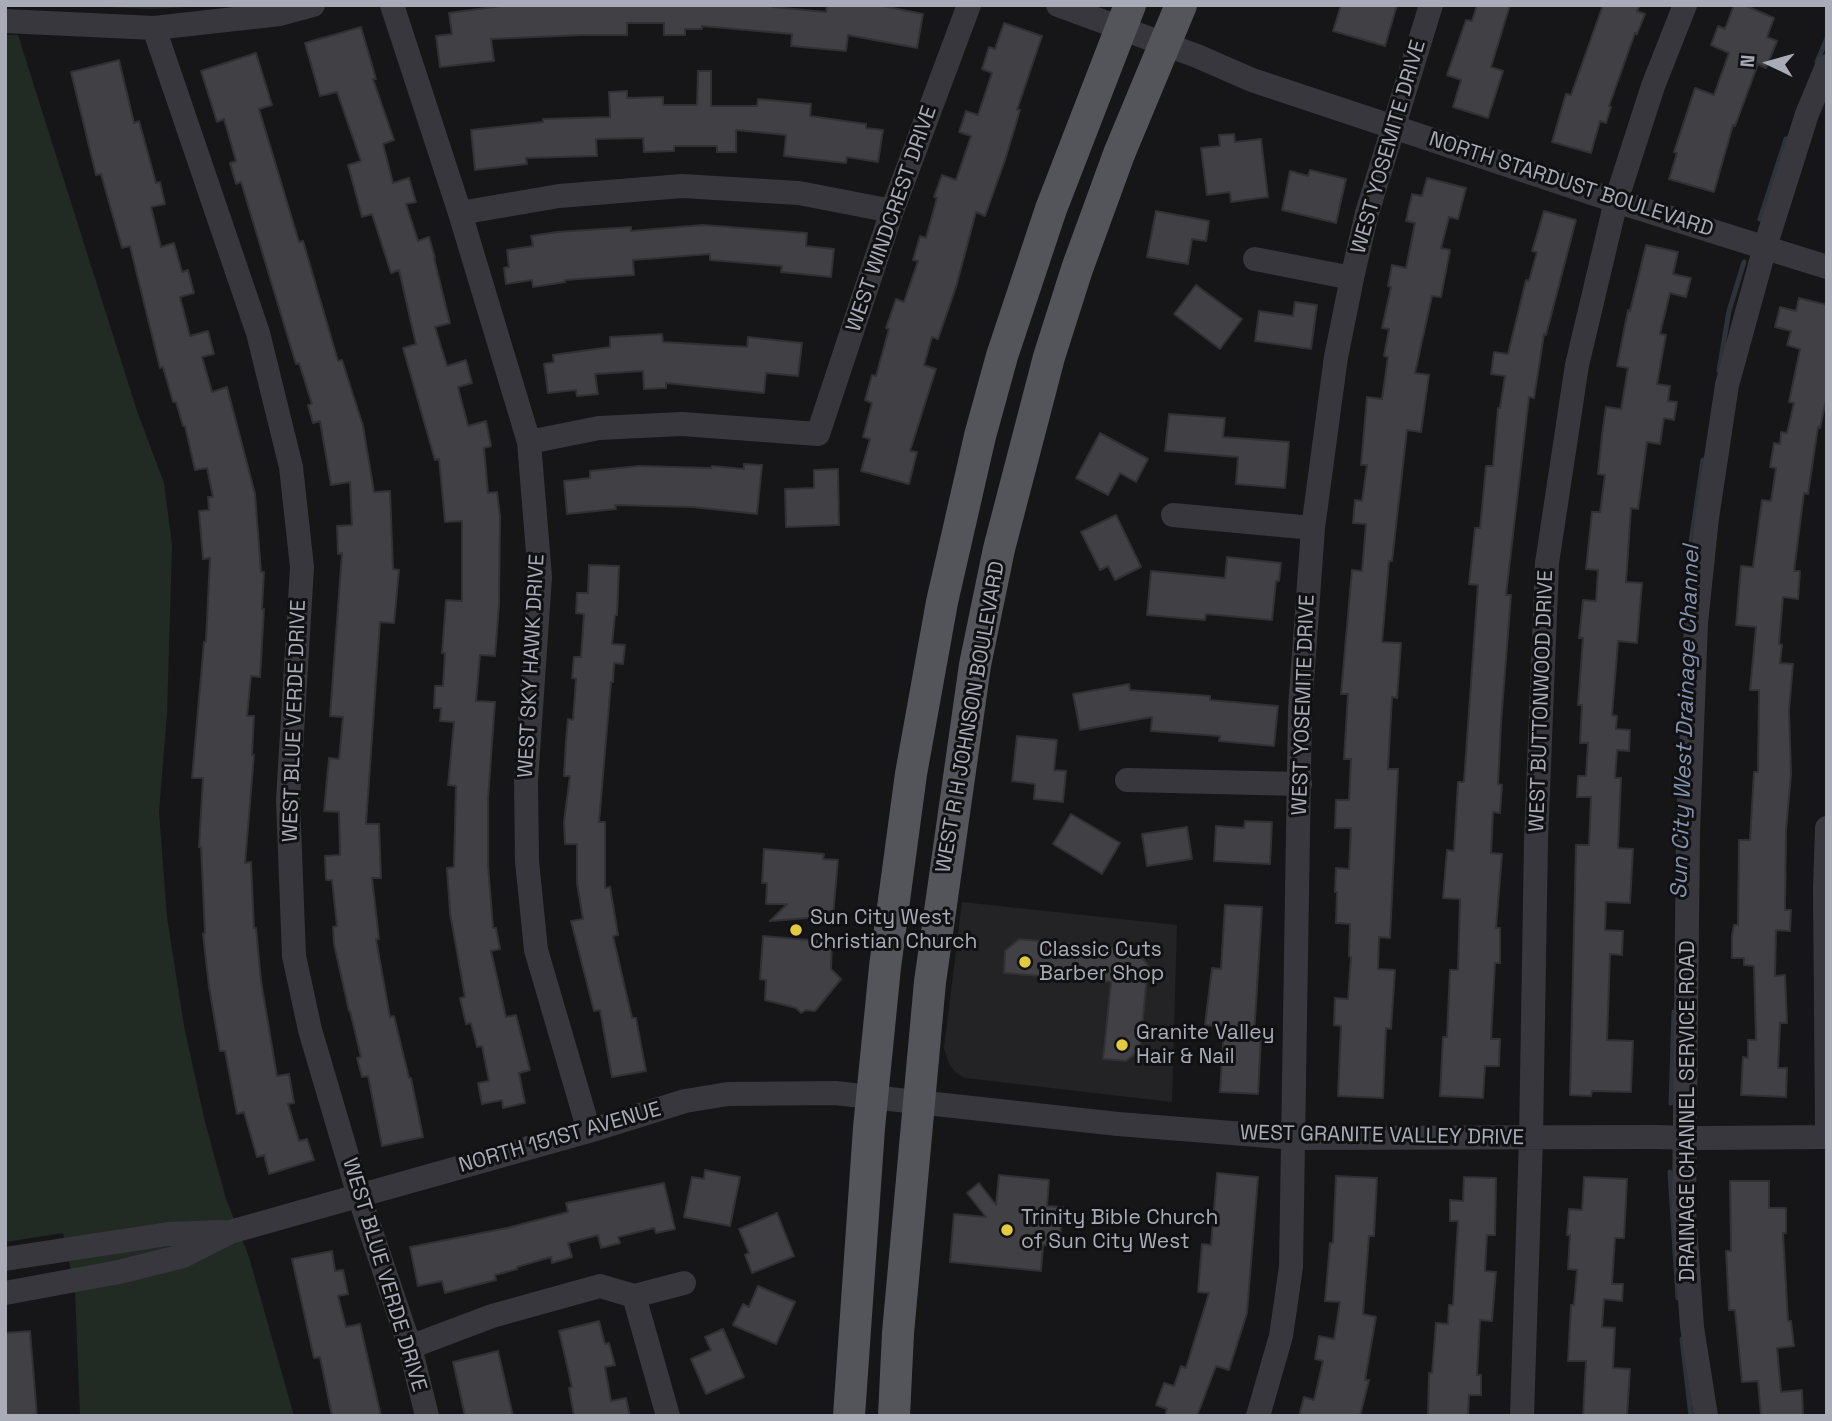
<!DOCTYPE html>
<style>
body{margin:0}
#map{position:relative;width:1832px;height:1421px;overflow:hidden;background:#161618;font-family:"Space Grotesk",sans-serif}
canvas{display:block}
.frame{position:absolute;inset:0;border:7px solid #a9abb7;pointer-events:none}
.north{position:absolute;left:1734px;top:28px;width:70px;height:70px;-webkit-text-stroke:5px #111113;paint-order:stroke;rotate:275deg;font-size:19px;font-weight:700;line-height:28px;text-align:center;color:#a9abb7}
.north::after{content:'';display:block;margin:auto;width:24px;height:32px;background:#a9abb7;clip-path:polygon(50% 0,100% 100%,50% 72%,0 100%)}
</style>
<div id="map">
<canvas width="1832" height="1421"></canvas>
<div class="frame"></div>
<div class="north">N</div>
</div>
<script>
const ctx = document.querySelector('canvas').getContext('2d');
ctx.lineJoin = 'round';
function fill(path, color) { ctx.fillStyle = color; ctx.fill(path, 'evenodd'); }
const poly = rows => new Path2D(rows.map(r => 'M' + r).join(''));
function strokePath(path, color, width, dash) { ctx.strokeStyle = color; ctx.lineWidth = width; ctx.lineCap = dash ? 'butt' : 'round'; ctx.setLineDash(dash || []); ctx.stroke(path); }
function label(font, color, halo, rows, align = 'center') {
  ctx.font = font + ' "Space Grotesk",sans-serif'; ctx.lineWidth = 6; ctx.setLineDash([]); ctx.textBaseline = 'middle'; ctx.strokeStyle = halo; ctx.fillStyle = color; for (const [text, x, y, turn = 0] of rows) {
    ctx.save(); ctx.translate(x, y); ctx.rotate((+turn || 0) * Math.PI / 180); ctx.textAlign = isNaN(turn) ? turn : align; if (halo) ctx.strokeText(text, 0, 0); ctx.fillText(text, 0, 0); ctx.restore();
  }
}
const built = poly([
 [962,902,1177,925,1172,1102,965,1078,956,1073,949,1064,944,1048]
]);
const green = poly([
 [60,5,225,5,152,9],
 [5,35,18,35,137,411,164,483,172,545,167,714,159,812,167,917,184,1026,205,1122,226,1199,249,1257,294,1416,80,1416,75,1290,63,1233,5,1242]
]);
const stream = poly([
 [1817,62,1827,38],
 [1760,219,1786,139],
 [1719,371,1729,311,1744,262],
 [1688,586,1691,542,1703,460],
 [1671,1103,1674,1012],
 [1670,1172,1678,1298],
 [1682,1339,1691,1416]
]);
const building = poly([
 [508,5,773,5,773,7,826,12,827,5,878,5,923,14,917,48,848,35,846,51,791,46,792,34,702,26,702,29,685,29,685,35,664,35,664,23,627,23,627,35,581,35,491,39,494,61,440,67,436,36,452,34,449,13,508,5],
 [1341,5,1397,5,1385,46,1333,31,1341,5],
 [1477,5,1510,5,1491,67,1503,71,1488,118,1453,107,1461,80,1447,75,1466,20,1472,21,1477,5],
 [1603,5,1640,5,1637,11,1645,14,1637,34,1635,33,1609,106,1611,107,1606,123,1600,121,1591,153,1552,142,1566,94,1571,95,1603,5],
 [1734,5,1744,5,1774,18,1767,37,1777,41,1766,68,1758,64,1735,126,1733,125,1714,192,1669,179,1677,153,1674,152,1695,88,1714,95,1729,53,1711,45,1718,26,1725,29,1734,5],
 [1004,23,1042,36,1017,110,1020,110,1005,160,985,216,976,212,956,287,938,339,932,337,924,365,936,369,910,451,917,452,909,484,861,471,870,439,863,437,872,403,865,400,872,375,876,376,889,329,886,328,896,299,904,302,918,261,913,260,920,236,926,238,937,198,934,197,942,175,956,180,971,136,959,132,966,111,978,115,992,73,982,69,989,47,995,49,1004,23],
 [361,27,376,79,373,79,394,140,383,144,393,183,409,178,416,202,406,204,418,241,429,237,435,258,434,258,450,323,435,327,447,366,466,360,472,383,458,387,468,426,486,421,491,446,484,448,488,493,497,492,500,517,499,604,495,656,480,655,476,701,495,702,488,799,488,865,493,928,496,928,500,949,491,951,506,1017,516,1015,530,1070,519,1073,525,1103,503,1108,502,1100,482,1104,478,1083,489,1081,482,1046,477,1047,471,1023,466,1024,460,998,465,997,450,913,447,868,454,867,456,786,448,785,454,722,440,721,441,708,434,708,435,686,443,686,445,653,442,653,446,600,462,601,462,521,445,522,439,459,435,460,403,348,416,344,399,270,391,273,372,214,362,217,348,165,361,161,337,92,320,96,305,43,361,27],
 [256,53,272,105,259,109,299,242,303,241,338,361,342,360,363,426,374,492,390,491,393,569,399,570,394,623,380,622,366,824,379,824,381,878,372,878,379,939,376,939,390,1017,394,1016,409,1078,411,1078,423,1137,382,1146,368,1076,362,1077,357,1058,361,1057,350,1011,349,1011,334,944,333,927,337,926,332,880,326,880,325,856,340,855,339,812,324,811,329,758,339,759,343,717,330,716,342,553,338,554,337,526,352,525,350,482,331,485,320,421,313,423,308,405,312,404,299,363,296,364,241,182,236,184,230,163,236,161,224,119,217,122,201,71,256,53],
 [119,60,134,123,139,121,156,183,160,182,165,204,151,207,161,247,174,243,182,272,188,270,194,293,180,297,190,336,208,331,214,354,202,357,212,392,227,387,255,494,261,572,264,572,262,609,264,609,260,677,251,676,247,716,254,716,252,755,254,755,245,863,251,862,254,928,256,928,261,981,277,1076,289,1074,294,1103,288,1104,299,1141,307,1139,314,1160,269,1174,264,1155,257,1157,244,1112,237,1114,225,1051,220,1051,209,987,203,934,205,933,201,847,199,847,203,778,192,778,204,642,206,642,210,558,203,559,199,511,209,510,208,497,213,497,207,468,195,470,185,426,183,426,176,402,173,402,163,367,160,368,130,246,122,248,101,174,96,175,71,72,119,60],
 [698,71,711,71,711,106,757,106,758,99,811,104,810,116,866,124,866,128,883,130,878,162,847,157,846,163,784,156,786,135,736,130,736,152,717,152,717,146,674,146,674,151,644,152,643,138,596,139,597,156,526,158,527,164,475,170,471,130,543,122,543,119,610,117,609,92,627,91,627,98,663,97,663,105,697,105,698,71],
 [1234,134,1235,142,1261,139,1268,197,1231,202,1230,192,1207,195,1201,148,1220,146,1219,135,1234,134],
 [1310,170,1346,179,1336,223,1282,210,1290,171,1308,176,1310,170],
 [1427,178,1466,188,1458,219,1449,217,1441,248,1450,250,1441,297,1432,296,1415,373,1429,375,1421,432,1407,430,1392,561,1389,561,1382,642,1401,643,1397,698,1392,697,1388,769,1398,769,1390,938,1379,937,1378,969,1395,970,1391,1029,1386,1028,1383,1098,1338,1096,1341,1026,1334,1025,1335,998,1348,999,1351,957,1349,956,1350,924,1336,923,1337,892,1335,892,1336,868,1349,869,1351,828,1335,828,1336,800,1349,800,1351,759,1344,759,1348,694,1341,694,1352,570,1362,571,1366,524,1353,523,1355,500,1362,501,1367,465,1361,465,1367,397,1382,399,1388,357,1384,356,1389,329,1382,328,1391,287,1388,286,1392,265,1406,268,1415,223,1406,221,1412,194,1422,196,1427,178],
 [1156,211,1209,221,1206,241,1192,239,1188,264,1147,257,1156,211],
 [1544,211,1576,220,1546,335,1544,334,1534,398,1529,397,1506,595,1511,595,1501,723,1498,784,1502,785,1500,813,1493,812,1491,853,1502,854,1496,928,1500,928,1500,963,1495,963,1491,1039,1500,1039,1499,1066,1485,1066,1483,1098,1440,1096,1443,1037,1447,1037,1450,970,1458,970,1460,899,1443,898,1447,850,1454,851,1458,782,1464,782,1478,585,1469,584,1475,528,1480,528,1486,466,1493,466,1498,408,1500,408,1505,376,1491,374,1494,352,1508,354,1526,280,1529,281,1537,252,1532,251,1544,211],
 [703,225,807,233,806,246,834,249,831,277,781,272,782,266,710,260,710,254,633,260,634,275,565,280,565,282,533,287,532,280,506,284,504,268,509,267,507,250,533,246,531,236,557,232,631,227,631,231,703,225],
 [1646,245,1678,252,1673,274,1691,278,1686,297,1670,293,1660,334,1666,335,1657,384,1670,386,1668,401,1677,402,1674,420,1664,418,1660,444,1647,442,1638,509,1631,508,1626,582,1642,583,1637,643,1618,641,1612,715,1617,716,1616,729,1630,730,1629,751,1617,750,1615,778,1621,778,1618,848,1633,849,1630,903,1606,902,1605,930,1623,931,1622,955,1610,954,1607,1040,1633,1041,1631,1092,1592,1091,1591,1096,1570,1095,1576,845,1589,845,1591,797,1577,797,1578,776,1586,776,1588,743,1580,743,1582,705,1578,705,1583,638,1579,638,1583,600,1596,601,1598,570,1586,569,1592,512,1600,512,1605,475,1598,474,1602,435,1606,407,1621,409,1628,368,1617,366,1628,310,1630,311,1646,245],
 [1196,285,1242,319,1220,349,1174,314,1196,285],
 [1799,298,1827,305,1827,396,1820,428,1818,427,1808,494,1804,493,1794,571,1800,571,1798,599,1783,597,1779,644,1782,645,1780,663,1793,664,1789,710,1791,774,1786,831,1785,910,1791,910,1790,931,1776,930,1775,976,1785,975,1787,1023,1780,1023,1778,1068,1787,1068,1786,1097,1741,1095,1743,1057,1748,1058,1748,1040,1756,1040,1754,966,1744,965,1744,958,1732,958,1732,936,1734,925,1738,925,1739,840,1750,840,1754,772,1758,772,1759,690,1750,690,1756,627,1736,625,1741,566,1753,567,1762,500,1771,501,1776,468,1770,467,1774,443,1780,444,1781,432,1787,433,1794,403,1789,402,1800,349,1787,345,1791,331,1775,327,1780,307,1796,311,1799,298],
 [1295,302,1317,305,1311,349,1255,341,1259,311,1293,316,1295,302],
 [662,334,663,342,747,347,748,337,802,343,798,376,766,373,764,393,666,383,666,388,644,389,643,371,595,374,598,394,577,396,576,390,548,393,544,364,554,362,553,355,610,347,610,337,662,334],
 [1169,414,1225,418,1223,437,1289,442,1285,488,1236,484,1238,457,1165,451,1169,414],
 [1100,433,1148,459,1136,482,1120,473,1108,495,1076,478,1100,433],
 [744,464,762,465,757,514,693,507,615,505,616,509,567,514,564,481,590,478,590,471,639,466,711,468,712,466,744,469,744,464],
 [838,469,839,525,786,527,785,489,814,488,814,470,838,469],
 [1116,515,1141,567,1115,580,1108,566,1100,570,1081,532,1116,515],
 [1227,557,1281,563,1279,581,1276,581,1272,620,1206,614,1205,620,1147,615,1151,571,1225,578,1227,557],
 [589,565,619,566,617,615,615,615,612,644,625,645,623,664,614,663,613,682,611,682,599,822,605,822,605,888,610,887,618,935,613,936,632,1018,636,1018,646,1071,612,1077,600,1010,594,1011,571,921,583,919,577,883,577,844,565,844,564,822,570,776,564,776,566,741,568,719,573,720,576,679,572,678,574,657,581,657,584,614,576,613,577,593,588,593,589,565],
 [1129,684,1130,690,1210,696,1210,700,1278,706,1274,746,1219,741,1220,736,1151,731,1152,717,1080,730,1073,694,1129,684],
 [1017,736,1057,740,1054,770,1066,771,1063,802,1034,799,1035,784,1012,781,1017,736],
 [1071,814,1120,843,1102,874,1053,844,1071,814],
 [1245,821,1272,822,1270,864,1214,861,1216,826,1244,828,1245,821],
 [1187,827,1192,859,1147,866,1142,834,1187,827],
 [764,849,824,854,823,859,838,860,833,916,770,921,787,904,766,904,767,883,762,883,764,849],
 [1225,905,1262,907,1254,1036,1261,1037,1258,1094,1220,1092,1224,1027,1205,1025,1212,968,1221,969,1225,905],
 [763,936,832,942,831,969,841,979,815,1011,806,1010,801,1013,796,1008,765,1000,766,980,760,979,763,936],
 [1019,939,1135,950,1148,965,1140,1050,1126,1061,1103,1059,1111,982,1004,973,1005,951,1019,939],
 [705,1170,740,1177,730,1226,684,1217,692,1177,704,1179,705,1170],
 [1217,1173,1258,1177,1247,1313,1229,1370,1216,1366,1197,1416,1165,1416,1167,1409,1156,1405,1164,1383,1174,1386,1181,1366,1186,1368,1209,1293,1198,1292,1202,1244,1211,1245,1217,1173],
 [999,1175,1049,1180,1047,1206,1063,1207,1059,1247,1043,1245,1041,1271,950,1262,954,1214,986,1217,967,1193,979,1183,996,1205,999,1175],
 [1336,1176,1377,1178,1374,1236,1369,1236,1363,1314,1376,1317,1365,1380,1369,1380,1360,1416,1299,1416,1304,1397,1314,1400,1323,1361,1315,1359,1319,1336,1334,1339,1340,1302,1325,1301,1330,1243,1333,1243,1336,1176],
 [1464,1177,1496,1178,1495,1235,1487,1235,1485,1271,1496,1272,1492,1321,1480,1320,1477,1375,1481,1375,1481,1395,1469,1395,1468,1416,1428,1416,1429,1373,1432,1373,1436,1323,1448,1324,1449,1305,1453,1305,1458,1221,1450,1221,1450,1200,1463,1201,1464,1177],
 [1584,1177,1627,1179,1624,1238,1615,1238,1612,1284,1623,1284,1622,1301,1604,1299,1602,1327,1615,1328,1613,1368,1630,1369,1627,1416,1583,1416,1586,1361,1568,1361,1571,1305,1574,1305,1577,1270,1568,1269,1570,1235,1567,1235,1569,1209,1582,1210,1584,1177],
 [1730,1181,1769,1181,1769,1208,1786,1208,1786,1233,1783,1233,1788,1321,1791,1321,1794,1346,1777,1348,1781,1392,1802,1390,1803,1416,1761,1416,1758,1381,1742,1382,1735,1310,1729,1310,1726,1251,1731,1251,1730,1181],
 [664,1183,675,1229,656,1233,654,1228,618,1237,620,1243,601,1248,598,1235,568,1243,572,1257,552,1263,551,1257,517,1267,517,1269,495,1275,496,1280,445,1293,442,1281,418,1286,410,1247,507,1228,568,1212,566,1203,664,1183],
 [777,1213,794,1256,752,1273,745,1255,749,1253,739,1229,777,1213],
 [332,1251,335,1271,343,1270,348,1294,338,1296,346,1327,360,1324,381,1416,332,1416,320,1357,314,1358,292,1259,332,1251],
 [758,1286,795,1302,776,1344,733,1325,743,1304,749,1307,758,1286],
 [599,1321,605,1344,609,1343,615,1365,605,1367,611,1401,626,1398,630,1416,574,1416,569,1388,572,1387,559,1331,599,1321],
 [723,1329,744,1377,706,1394,691,1359,711,1350,705,1337,723,1329],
 [30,1331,37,1416,5,1416,5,1333,30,1331],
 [498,1351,513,1416,465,1416,453,1362,498,1351]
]);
const minor = poly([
 [392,5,460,213,529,442,540,577,526,781,527,861,536,950,589,1131],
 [1058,5,1197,56,1252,80,1616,201,1827,267],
 [5,21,154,28,280,14,313,5],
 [154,28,258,333,291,467,302,567,288,800,294,956,310,1030,359,1196,410,1347,427,1416],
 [460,213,559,196,682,186,799,193,892,211],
 [1255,259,1352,278],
 [529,442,599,428,682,424,818,434,892,211,969,5],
 [1173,515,1313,528],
 [1127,780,1300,784],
 [1827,828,1825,889,1827,1126],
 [1698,1138,1827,1137],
 [5,1259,168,1234,222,1232],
 [5,1293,119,1272,183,1256,230,1232,589,1131,685,1101,728,1094,835,1093,1118,1124,1295,1138,1654,1137],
 [634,1296,668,1416],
 [410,1347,492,1316,600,1286,634,1296,684,1283],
 [1258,1416,1281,1336,1291,1267,1300,709,1313,528,1336,357,1352,278,1367,213,1431,5],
 [1522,1416,1531,1139,1536,840,1547,563,1577,365,1616,201,1653,86,1685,5],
 [1706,1416,1692,1327,1684,1211,1688,832,1696,623,1707,518,1727,385,1765,247,1807,114,1827,66]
]);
const major = poly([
 [849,1416,869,1128,885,967,911,774,942,602,980,436,1002,356,1051,209,1130,5],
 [894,1416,898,1333,930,982,975,665,999,549,1049,357,1077,269,1119,154,1181,5]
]);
const minorBridge = poly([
 [1654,1137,1698,1138]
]);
const markers = [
 [796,930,7,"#e4ca41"],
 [1025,962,7,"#e4ca41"],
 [1122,1045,7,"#e4ca41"],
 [1007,1230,7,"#e4ca41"]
];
const streetNames = [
 ["WEST YOSEMITE DRIVE",1389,147,-74],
 ["NORTH STARDUST BOULEVARD",1571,185,18],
 ["WEST WINDCREST DRIVE",892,219,-71],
 ["WEST SKY HAWK DRIVE",532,666,-87],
 ["WEST BUTTONWOOD DRIVE",1542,701,-88],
 ["WEST YOSEMITE DRIVE",1304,705,-88],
 ["WEST R H JOHNSON BOULEVARD",971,717,-80],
 ["WEST BLUE VERDE DRIVE",295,721,-88],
 ["DRAINAGE CHANNEL SERVICE ROAD",1688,1111,-90],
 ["WEST GRANITE VALLEY DRIVE",1382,1136,1],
 ["NORTH 151ST AVENUE",560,1138,-16],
 ["WEST BLUE VERDE DRIVE",384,1275,73]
];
const poiNames = [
 ["Sun City West",810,918],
 ["Christian Church",810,942],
 ["Classic Cuts",1039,950],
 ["Barber Shop",1039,974],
 ["Granite Valley",1136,1033],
 ["Hair & Nail",1136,1057],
 ["Trinity Bible Church",1021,1218],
 ["of Sun City West",1021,1242]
];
const waterNames = [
 ["Sun City West Drainage Channel",1686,722,-88]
];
fill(built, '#232225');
fill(green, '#222a24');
strokePath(stream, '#2d323b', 5);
fill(building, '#414045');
strokePath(building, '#313034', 2);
strokePath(minor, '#37373d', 24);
strokePath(major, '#54545b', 32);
strokePath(minorBridge, '#37373d', 24);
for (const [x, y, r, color] of markers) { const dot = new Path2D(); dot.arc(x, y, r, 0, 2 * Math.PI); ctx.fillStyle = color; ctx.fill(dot); strokePath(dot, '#111113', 2.5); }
label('21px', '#a9abb7', '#111113', streetNames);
label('21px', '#a9abb7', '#111113', poiNames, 'left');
label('italic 23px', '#8393af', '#111113', waterNames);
</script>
